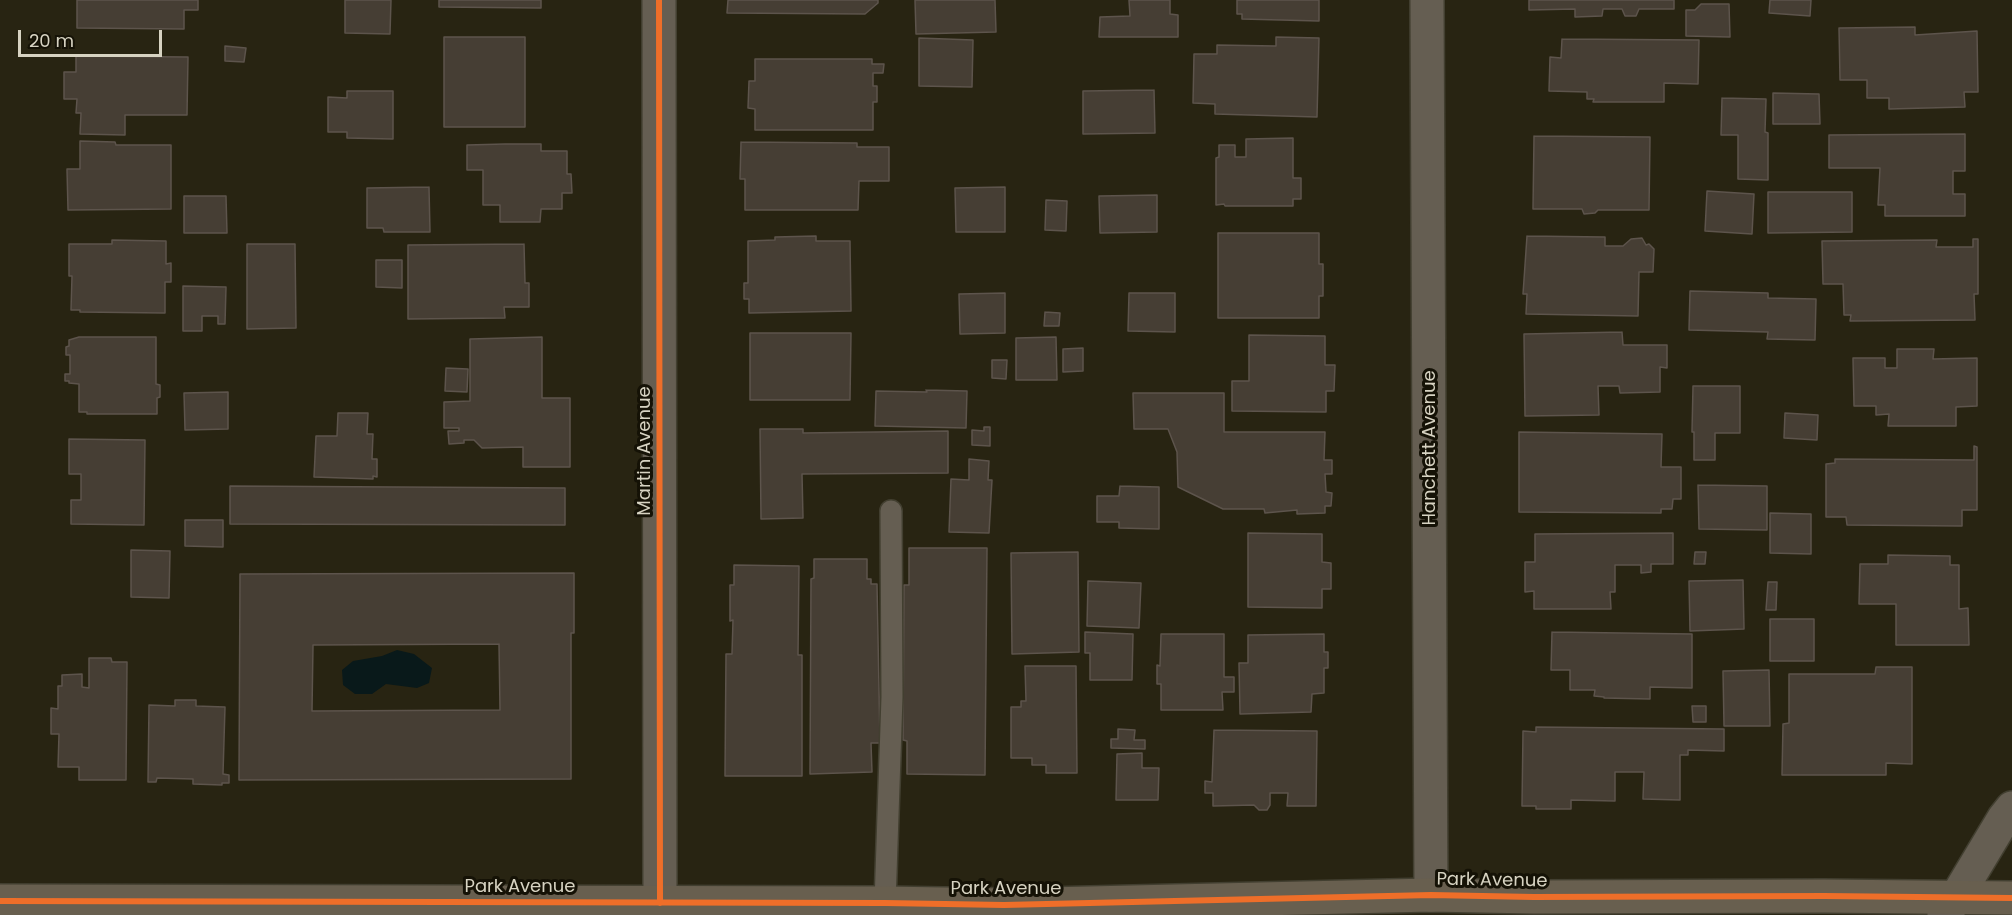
<!DOCTYPE html>
<style>
body{margin:0}
#map{position:relative;width:2012px;height:915px;overflow:hidden;background:#282412;font-family:Poppins,sans-serif}
canvas{display:block}
.scale{position:absolute;left:18px;top:30px;width:144px;height:27px;box-sizing:border-box;border:3px solid #d7d3c2;border-top:0;padding-left:8px;font-size:18px;line-height:21px;white-space:nowrap;color:#d7d3c2;-webkit-text-stroke:4px #151206;paint-order:stroke}
</style>
<div id="map">
<canvas width="2012" height="915"></canvas>
<div class="scale">20 m</div>
</div>
<script>
const ctx = document.querySelector('canvas').getContext('2d');
ctx.lineJoin = 'round';
function fill(path, color) { ctx.fillStyle = color; ctx.fill(path, 'evenodd'); }
const poly = rows => new Path2D(rows.map(r => 'M' + r).join(''));
function strokePath(path, color, width, dash) { ctx.strokeStyle = color; ctx.lineWidth = width; ctx.lineCap = dash ? 'butt' : 'round'; ctx.setLineDash(dash || []); ctx.stroke(path); }
function label(font, color, halo, rows, align = 'center') {
  ctx.font = font + ' Poppins,sans-serif'; ctx.lineWidth = 6; ctx.setLineDash([]); ctx.textBaseline = 'middle'; ctx.strokeStyle = halo; ctx.fillStyle = color; for (const [text, x, y, turn = 0] of rows) {
    ctx.save(); ctx.translate(x, y); ctx.rotate((+turn || 0) * Math.PI / 180); ctx.textAlign = isNaN(turn) ? turn : align; if (halo) ctx.strokeText(text, 0, 0); ctx.fillText(text, 0, 0); ctx.restore();
  }
}
const water = poly([
 [397,650,414,654,432,668,429,683,417,688,386,684,372,694,355,694,343,685,342,670,353,661,382,656]
]);
const building = poly([
 [77,0,198,0,198,10,184,10,184,29,77,28,77,0],
 [345,0,391,0,390,34,345,33,345,0],
 [439,0,541,0,541,8,439,7,439,0],
 [728,0,878,0,878,3,865,14,727,13,728,0],
 [915,0,995,0,996,32,916,34,915,0],
 [1129,0,1170,0,1170,14,1178,15,1178,37,1099,37,1100,17,1130,16,1129,0],
 [1237,0,1319,0,1319,21,1242,19,1242,14,1237,14,1237,0],
 [1529,0,1674,0,1674,9,1639,9,1636,16,1625,16,1622,9,1603,9,1602,16,1575,17,1575,9,1529,10,1529,0],
 [1770,0,1811,0,1810,16,1769,13,1770,0],
 [1701,4,1729,4,1730,37,1686,36,1686,10,1695,10,1701,4],
 [1915,27,1915,35,1977,31,1978,92,1964,92,1965,107,1889,109,1889,98,1867,98,1867,80,1840,80,1839,28,1915,27],
 [444,37,525,37,525,127,444,127,444,37],
 [1276,37,1319,38,1317,117,1215,114,1215,104,1193,103,1194,54,1217,54,1217,45,1276,46,1276,37],
 [919,38,973,40,972,87,919,86,919,38],
 [1562,39,1699,40,1698,84,1664,83,1664,102,1593,102,1594,99,1587,99,1587,92,1549,91,1550,57,1561,58,1562,39],
 [225,46,246,48,244,62,225,61,225,46],
 [76,56,188,57,187,115,125,115,125,135,80,134,81,113,76,113,77,99,64,99,64,72,76,72,76,56],
 [755,59,872,59,872,64,884,64,883,73,873,73,873,86,877,86,877,102,873,102,873,130,755,130,755,109,748,108,749,81,755,81,755,59],
 [1154,90,1155,133,1083,134,1083,91,1154,90],
 [347,91,393,91,393,139,347,138,347,132,328,132,328,97,347,98,347,91],
 [1773,93,1819,94,1820,124,1773,124,1773,93],
 [1722,98,1766,99,1765,132,1768,133,1768,180,1738,179,1738,135,1721,135,1722,98],
 [1965,134,1965,171,1953,171,1953,194,1965,194,1965,216,1885,216,1885,205,1878,205,1880,168,1829,168,1829,135,1965,134],
 [1534,136,1650,137,1649,210,1598,210,1595,213,1584,214,1582,209,1533,209,1534,136],
 [1293,138,1293,178,1301,178,1301,199,1293,199,1293,206,1225,206,1224,204,1216,205,1216,158,1219,157,1219,145,1235,145,1235,157,1246,157,1246,139,1293,138],
 [80,141,115,142,116,145,171,145,171,209,68,210,67,169,80,169,80,141],
 [741,142,857,143,857,147,889,147,889,181,859,181,858,210,745,210,745,179,740,179,741,142],
 [505,144,541,144,541,151,567,151,567,174,571,174,572,193,562,193,562,209,541,209,540,222,500,222,500,205,483,205,483,170,467,170,467,145,505,144],
 [429,187,430,232,384,232,383,228,367,228,367,188,429,187],
 [1005,187,1005,232,956,232,955,188,1005,187],
 [1707,191,1754,194,1752,234,1705,231,1707,191],
 [1768,192,1852,192,1852,232,1768,233,1768,192],
 [1157,195,1157,232,1100,233,1099,196,1157,195],
 [184,196,226,196,227,233,184,233,184,196],
 [1046,200,1067,201,1066,231,1045,230,1046,200],
 [1218,233,1319,233,1319,264,1323,264,1323,296,1319,296,1319,318,1218,318,1218,233],
 [816,236,816,241,850,241,851,311,749,313,749,299,744,299,744,283,748,283,748,241,775,240,775,237,816,236],
 [1527,236,1605,237,1605,246,1623,246,1631,239,1642,238,1646,245,1649,244,1654,249,1653,272,1639,272,1638,316,1526,314,1527,294,1523,294,1527,236],
 [1973,239,1978,239,1978,294,1974,294,1975,320,1850,321,1851,315,1844,315,1843,284,1823,284,1822,241,1937,240,1936,247,1973,247,1973,239],
 [112,240,166,241,166,264,171,263,171,282,165,282,165,313,80,312,80,310,71,310,72,276,69,276,69,244,112,244,112,240],
 [247,244,295,244,296,328,247,329,247,244],
 [524,244,525,283,529,283,529,307,504,307,505,318,408,319,408,245,524,244],
 [376,260,402,260,402,288,376,287,376,260],
 [183,286,226,287,225,324,218,324,218,316,202,316,202,331,183,331,183,286],
 [1690,291,1768,293,1768,298,1816,299,1815,340,1767,339,1768,332,1689,330,1690,291],
 [1005,293,1005,333,960,334,959,294,1005,293],
 [1129,293,1175,293,1175,332,1128,331,1129,293],
 [1045,312,1060,313,1059,326,1044,326,1045,312],
 [1622,332,1623,345,1667,345,1667,368,1660,367,1660,392,1620,393,1619,386,1598,386,1599,415,1525,416,1524,334,1622,332],
 [750,333,851,333,850,400,750,400,750,333],
 [1249,335,1325,336,1325,365,1335,365,1334,391,1326,391,1326,412,1232,411,1232,381,1249,381,1249,335],
 [79,337,156,337,156,384,160,385,160,397,157,398,157,414,87,414,87,412,79,412,79,384,69,383,69,381,65,381,65,374,70,374,70,355,66,355,66,347,69,346,69,340,79,337],
 [542,337,542,398,570,398,570,467,523,467,523,447,482,448,474,440,464,440,464,443,449,444,448,431,459,431,459,428,444,428,444,402,470,401,470,339,542,337],
 [1056,337,1057,380,1016,380,1016,338,1056,337],
 [1083,348,1083,371,1063,372,1063,349,1083,348],
 [1897,349,1934,349,1933,359,1977,358,1977,406,1956,407,1956,426,1888,426,1889,414,1876,415,1876,406,1854,406,1853,358,1885,358,1885,368,1897,368,1897,349],
 [992,360,1007,360,1006,379,992,378,992,360],
 [446,368,468,369,467,392,445,391,446,368],
 [1693,386,1740,386,1740,433,1715,433,1715,460,1694,460,1694,432,1692,432,1693,386],
 [926,390,967,391,966,428,875,426,876,391,927,392,926,390],
 [228,392,228,429,185,430,184,393,228,392],
 [1133,393,1224,393,1224,432,1325,432,1324,460,1332,460,1332,474,1325,474,1326,492,1332,493,1331,506,1325,506,1325,513,1297,514,1297,510,1265,513,1264,509,1223,509,1178,487,1177,452,1168,429,1134,429,1133,393],
 [338,413,368,413,367,434,373,434,372,459,377,459,377,477,373,476,373,479,314,477,316,436,337,436,338,413],
 [1785,413,1818,415,1817,440,1784,438,1785,413],
 [984,427,990,427,990,446,972,445,972,430,984,431,984,427],
 [760,429,803,429,803,433,948,431,948,473,802,474,803,518,761,519,760,429],
 [1519,432,1662,434,1661,467,1681,467,1681,499,1673,499,1672,509,1661,509,1661,513,1519,512,1519,432],
 [69,439,145,440,144,525,71,524,71,500,81,500,81,474,69,474,69,439],
 [1974,446,1977,447,1977,510,1962,510,1962,526,1847,525,1846,517,1826,517,1826,464,1835,463,1835,459,1974,460,1974,446],
 [969,459,989,461,988,480,992,480,989,533,949,532,951,479,969,480,969,459],
 [1698,485,1767,486,1767,530,1699,529,1698,485],
 [230,486,565,488,565,525,230,524,230,486],
 [1120,486,1159,487,1159,529,1119,528,1119,522,1097,522,1097,496,1119,496,1120,486],
 [1770,513,1811,514,1811,554,1770,553,1770,513],
 [185,520,223,520,223,547,185,546,185,520],
 [1248,533,1322,534,1322,562,1331,563,1331,589,1322,589,1322,608,1248,607,1248,533],
 [1673,533,1673,564,1651,564,1651,572,1641,573,1641,565,1615,565,1615,592,1610,592,1611,609,1534,609,1534,591,1525,592,1525,562,1535,562,1535,534,1673,533],
 [909,548,987,548,985,775,907,774,907,741,903,740,904,585,909,585,909,548],
 [131,550,170,551,169,598,131,597,131,550],
 [1078,552,1079,652,1012,654,1011,553,1078,552],
 [1695,552,1706,552,1705,564,1694,564,1695,552],
 [1888,555,1950,556,1950,565,1959,565,1959,609,1968,608,1969,645,1896,645,1896,604,1859,604,1860,564,1888,564,1888,555],
 [814,559,867,559,867,579,871,579,871,584,877,584,880,743,871,743,872,772,810,774,811,579,814,578,814,559],
 [734,565,799,566,798,655,802,655,802,776,725,776,726,654,732,654,733,620,730,621,730,585,734,585,734,565],
 [574,573,574,633,571,633,571,779,239,780,240,574,574,573],
 [499,644,500,710,312,711,313,645,499,644],
 [1743,580,1744,629,1690,631,1689,581,1743,580],
 [1088,581,1141,583,1139,628,1087,626,1088,581],
 [1768,582,1777,582,1776,610,1766,610,1768,582],
 [1770,619,1814,619,1814,661,1770,661,1770,619],
 [1085,632,1133,634,1132,680,1090,680,1090,653,1085,653,1085,632],
 [1552,632,1692,634,1692,688,1650,687,1650,699,1604,698,1604,697,1594,696,1595,690,1570,690,1570,670,1551,670,1552,632],
 [1161,634,1224,634,1224,677,1234,677,1234,692,1222,692,1223,710,1161,710,1161,684,1157,684,1157,665,1160,666,1161,634],
 [1324,634,1324,652,1328,652,1328,668,1324,668,1324,693,1312,694,1311,712,1240,714,1239,663,1248,663,1248,635,1324,634],
 [89,658,111,658,112,662,127,662,126,780,79,780,79,767,58,767,59,734,51,734,51,708,58,709,58,686,62,686,62,675,82,674,82,687,89,688,89,658],
 [1025,666,1076,666,1077,773,1046,773,1046,765,1032,765,1032,758,1011,758,1011,707,1021,707,1021,701,1026,701,1025,666],
 [1876,667,1912,667,1912,764,1886,763,1886,775,1782,775,1783,724,1789,723,1789,674,1875,674,1876,667],
 [1769,670,1770,726,1724,726,1723,671,1769,670],
 [175,700,196,700,196,706,225,707,223,774,229,775,229,783,222,783,222,785,193,784,193,779,157,778,156,782,148,782,149,705,175,706,175,700],
 [1692,706,1706,706,1706,722,1693,722,1692,706],
 [1536,727,1724,729,1724,751,1688,750,1688,755,1680,755,1680,800,1643,799,1644,772,1615,772,1615,801,1571,800,1571,809,1536,809,1536,806,1522,806,1523,731,1536,732,1536,727],
 [1118,729,1135,730,1134,740,1145,740,1145,749,1111,748,1111,739,1118,739,1118,729],
 [1214,730,1317,731,1316,806,1287,806,1288,793,1270,793,1270,805,1267,810,1259,810,1254,805,1213,806,1213,793,1205,793,1205,781,1212,782,1214,730],
 [1142,753,1142,768,1159,768,1158,800,1116,800,1117,754,1142,753]
]);
const lane = poly([
 [885,903,892,697,891,511]
]);
const street = poly([
 [659,0,660,903],
 [1427,0,1431,895],
 [1944,915,1956,898,2004,818,2012,808]
]);
const secondary = poly([
 [0,901,885,903,1004,905,1431,895,1534,897,1824,896,2012,898]
]);
const cycleway = poly([
 [659,0,660,903],
 [0,901,885,903,1004,905,1431,895,1534,897,1824,896,2012,898]
]);
const streetNames = [
 ["Hanchett Avenue",1430,448,-90],
 ["Martin Avenue",645,451,-90],
 ["Park Avenue",1492,881,1],
 ["Park Avenue",520,887],
 ["Park Avenue",1006,889]
];
fill(water, '#09191a');
fill(building, '#463e34');
strokePath(building, '#5d544c', 1.5);
strokePath(lane, '#423f30', 24);
strokePath(street, '#423f30', 36);
strokePath(secondary, '#423f30', 36);
strokePath(lane, '#655e52', 21);
strokePath(street, '#655e52', 33);
strokePath(secondary, '#685f4f', 33);
strokePath(cycleway, '#ee6e29', 6);
label('18px', '#d7d3c2', '#151206', streetNames);
</script>
